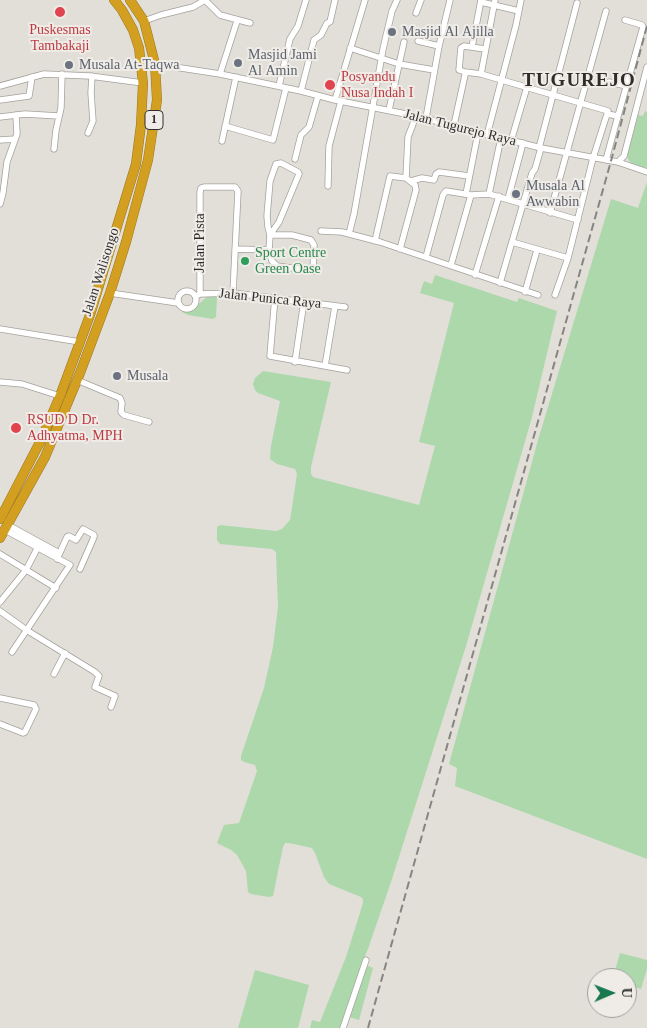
<!DOCTYPE html>
<style>
body{margin:0}
#map{position:relative;width:647px;height:1028px;overflow:hidden;background:#e2dfd9;font-family:"Times New Roman",serif}
canvas{display:block}
.north{position:absolute;left:587px;top:968px;width:50px;height:50px;box-sizing:border-box;background:#efece7;border:1px solid #a2a09c;border-radius:50%;rotate:89deg;font-size:14px;font-weight:700;line-height:20px;text-align:center;color:#2e2d2b}
.north::after{content:'';display:block;margin:auto;width:18px;height:22px;background:#1a784f;clip-path:polygon(50% 0,100% 100%,50% 72%,0 100%)}
</style>
<div id="map">
<canvas width="647" height="1028"></canvas>
<div class="north">U</div>
</div>
<script>
const ctx = document.querySelector('canvas').getContext('2d');
ctx.lineJoin = 'round';
function fill(path, color) { ctx.fillStyle = color; ctx.fill(path, 'evenodd'); }
const poly = rows => new Path2D(rows.map(r => 'M' + r).join(''));
function strokePath(path, color, width, dash) { ctx.strokeStyle = color; ctx.lineWidth = width; ctx.lineCap = dash ? 'butt' : 'round'; ctx.setLineDash(dash || []); ctx.stroke(path); }
function label(font, color, halo, rows, align = 'center') {
  ctx.font = font + ' "Times New Roman",serif'; ctx.lineWidth = 4; ctx.setLineDash([]); ctx.textBaseline = 'middle'; ctx.strokeStyle = halo; ctx.fillStyle = color; for (const [text, x, y, turn = 0] of rows) {
    ctx.save(); ctx.translate(x, y); ctx.rotate((+turn || 0) * Math.PI / 180); ctx.textAlign = isNaN(turn) ? turn : align; if (halo) ctx.strokeText(text, 0, 0); ctx.fillText(text, 0, 0); ctx.restore();
  }
}
const green = poly([
 [645,111,647,112,647,168,631,164,627,157,638,115,643,116],
 [647,182,647,859,455,786,457,768,449,764,538,440,611,199,638,208],
 [435,275,517,302,519,298,557,311,532,417,466,646,392,879,368,949,362,963,373,968,359,1020,346,1016,340,1028,310,1028,312,1020,320,1022,346,957,363,903,363,899,361,897,329,884,324,877,315,853,312,848,289,843,285,843,283,847,273,896,269,897,251,894,248,892,246,871,237,855,231,850,217,843,224,825,239,823,257,771,255,765,244,762,241,760,241,756,264,688,273,647,278,607,276,552,272,549,220,544,217,540,217,527,220,525,276,531,282,529,290,520,297,474,295,469,277,464,270,459,271,446,280,401,258,393,255,390,253,384,255,378,263,371,331,382,311,467,311,474,313,477,419,505,435,446,419,442,454,303,420,293,424,281,432,284],
 [208,296,217,297,216,317,213,319,188,315,182,312,193,309],
 [620,953,647,960,647,969,641,989,627,985,627,978,613,978],
 [255,970,309,985,298,1028,238,1028]
]);
const minor = poly([
 [205,0,220,15,250,23],
 [481,2,519,11],
 [416,13,421,0],
 [144,21,161,15,193,7,205,0],
 [418,41,439,46],
 [472,47,481,0],
 [350,48,399,64,434,70],
 [155,64,220,74,301,91,335,100,416,116,541,148,618,162,647,172],
 [465,72,481,74,608,111,593,158,568,258,555,295],
 [220,74,237,21],
 [481,74,495,0],
 [609,82,627,86],
 [0,86,44,74,90,76,143,83],
 [279,86,290,39,298,26,306,0],
 [301,91,314,40,321,35,327,23,330,22,335,0],
 [0,100,29,96,32,77],
 [335,100,365,0],
 [389,110,404,42],
 [618,116,643,27,642,25,625,20],
 [0,117,25,114,59,116],
 [426,118,439,46,450,0],
 [454,125,465,75,465,72,459,70,461,48,464,46,485,49],
 [225,126,273,140,286,88],
 [88,133,93,121,91,93,92,76],
 [487,135,516,25,521,0],
 [0,140,15,139],
 [222,141,236,77],
 [511,141,527,87],
 [539,148,577,3],
 [54,149,56,130,61,108,62,74],
 [295,159,301,135,309,127,318,96],
 [606,160,618,116,607,114],
 [618,162,624,156,647,67],
 [406,178,408,137,416,116],
 [411,181,422,178,434,180,436,174,439,172,469,176],
 [328,186,329,146,341,101],
 [466,194,478,133],
 [489,194,501,138],
 [508,199,523,143],
 [0,204,3,193,7,162,17,134,16,115],
 [550,213,606,11],
 [321,231,342,232,380,242,538,295],
 [349,234,354,214,383,49,392,11,397,0],
 [270,235,292,235,311,240,314,245,313,271,277,266,272,261,269,250,270,235,268,227,267,216,270,181,276,164,281,163,298,172,299,174,279,222,270,235],
 [375,241,390,176,406,178,415,185,416,190,400,249],
 [512,242,568,258],
 [235,249,269,250],
 [426,257,443,195,446,191,471,195,489,194,578,220],
 [451,265,471,195],
 [475,275,499,196],
 [500,283,532,173,535,169,541,148],
 '178 300a9 9 0 1 1 18 0a9 9 0 1 1-18 0Z',
 [525,292,537,250],
 [110,293,178,303],
 [200,294,200,192,201,188,204,187,235,187,238,191,233,293],
 [196,296,200,294,233,293,345,307],
 [275,297,270,356,347,370],
 [0,329,80,342],
 [295,362,304,301],
 [325,366,335,306],
 [77,380,120,398,122,403,121,412,124,415,149,422],
 [0,382,22,384,60,396],
 [8,525,59,553],
 [5,530,70,565,12,652],
 [0,554,56,588],
 [57,559,67,537,69,536,76,540,83,529,94,535,94,537,80,569],
 [0,602,26,570,40,543],
 [0,611,28,631,95,672,99,676,95,687,115,696,111,707],
 [54,674,65,653],
 [0,698,34,705,36,709,25,732,23,733,0,724],
 [343,1028,366,960]
]);
const highway = poly([
 [0,519,40,442,60,396,90,315,136,164,141,125,143,83,139,48,133,30,122,10,114,0],
 [0,538,45,457,80,373,110,293,126,242,148,160,157,100,155,64,144,21,130,0]
]);
const rail = poly([
 [368,1028,611,161,647,26]
]);
const markers = [
 [60,12,6,"#e0444e"],
 [392,32,5,"#6b7280"],
 [238,63,5,"#6b7280"],
 [69,65,5,"#6b7280"],
 [330,85,6,"#e0444e"],
 [516,194,5,"#6b7280"],
 [245,261,5,"#2e9e5b"],
 [117,376,5,"#6b7280"],
 [16,428,6,"#e0444e"]
];
const shields = [
 [154,120,18]
];
const shieldNames = [
 ["1",154,120]
];
const healthNames = [
 ["Puskesmas",60,30,"center"],
 ["Tambakaji",60,46,"center"],
 ["Posyandu",341,77],
 ["Nusa Indah I",341,93],
 ["RSUD D Dr.",27,420],
 ["Adhyatma, MPH",27,436]
];
const worshipNames = [
 ["Masjid Al Ajilla",402,32],
 ["Masjid Jami",248,55],
 ["Al Amin",248,71],
 ["Musala At-Taqwa",79,65],
 ["Musala Al",526,186],
 ["Awwabin",526,202],
 ["Musala",127,376]
];
const streetNames = [
 ["Jalan Tugurejo Raya",460,128,14],
 ["Jalan Pista",200,243,-90],
 ["Jalan Walisongo",101,272,-72],
 ["Jalan Punica Raya",270,299,6]
];
const leisureNames = [
 ["Sport Centre",255,253],
 ["Green Oase",255,269]
];
const districtNames = [
 ["TUGUREJO",579,81]
];
fill(green, '#acd8ab');
strokePath(minor, '#a4a19c', 7);
strokePath(highway, '#997724', 10);
strokePath(minor, '#fff', 5.5);
strokePath(highway, '#d29f20', 9);
strokePath(rail, '#878581', 2, [8, 4]);
for (const [x, y, r, color] of markers) { const dot = new Path2D(); dot.arc(x, y, r, 0, 2 * Math.PI); ctx.fillStyle = color; ctx.fill(dot); strokePath(dot, '#efece7', 2); }
for (const [x, y, w] of shields) { const box = new Path2D(); box.roundRect(x - w / 2, y - 9.5, w, 19, 4); ctx.fillStyle = '#efece7'; ctx.fill(box); strokePath(box, '#2e2d2b', 1); }
label('bold 12px', '#2e2d2b', null, shieldNames);
label('14px', '#be3a42', '#efece7', healthNames, 'left');
label('14px', '#5b616d', '#efece7', worshipNames, 'left');
label('14px', '#2e2d2b', '#efece7', streetNames);
label('14px', '#27864d', '#efece7', leisureNames, 'left');
ctx.letterSpacing = '1px';
label('bold 19px', '#2e2d2b', '#efece7', districtNames);
ctx.letterSpacing = '0px';
</script>
